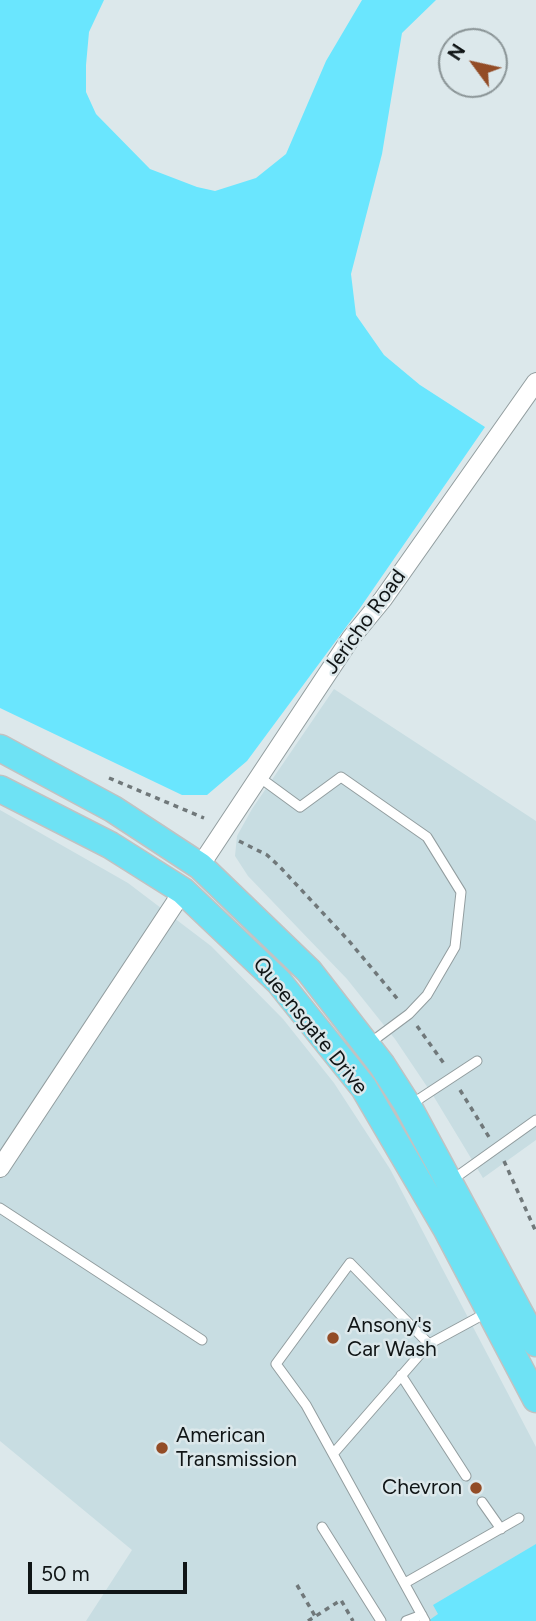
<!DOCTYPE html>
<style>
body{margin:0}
#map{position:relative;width:536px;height:1621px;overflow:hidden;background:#dce8eb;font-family:Figtree,sans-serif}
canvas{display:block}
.north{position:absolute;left:438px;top:28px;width:70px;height:70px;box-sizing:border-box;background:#dce8eb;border:2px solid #8a9496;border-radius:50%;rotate:303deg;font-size:19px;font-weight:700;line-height:28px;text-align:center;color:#101516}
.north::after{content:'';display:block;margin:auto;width:24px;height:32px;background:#934c26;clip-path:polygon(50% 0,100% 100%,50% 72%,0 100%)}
.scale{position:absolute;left:28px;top:1562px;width:159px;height:32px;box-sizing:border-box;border:4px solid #101516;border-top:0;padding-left:9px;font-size:21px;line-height:24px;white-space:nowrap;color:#101516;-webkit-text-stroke:5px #dce8eb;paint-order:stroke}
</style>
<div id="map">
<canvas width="536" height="1621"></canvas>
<div class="north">N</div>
<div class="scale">50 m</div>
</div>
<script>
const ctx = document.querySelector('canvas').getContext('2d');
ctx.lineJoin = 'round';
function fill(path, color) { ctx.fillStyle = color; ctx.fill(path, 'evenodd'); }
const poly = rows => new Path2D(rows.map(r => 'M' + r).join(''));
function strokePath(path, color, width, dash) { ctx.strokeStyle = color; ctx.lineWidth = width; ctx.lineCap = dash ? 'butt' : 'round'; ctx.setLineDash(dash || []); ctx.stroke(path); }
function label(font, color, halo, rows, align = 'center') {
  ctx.font = font + ' Figtree,sans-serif'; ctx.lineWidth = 5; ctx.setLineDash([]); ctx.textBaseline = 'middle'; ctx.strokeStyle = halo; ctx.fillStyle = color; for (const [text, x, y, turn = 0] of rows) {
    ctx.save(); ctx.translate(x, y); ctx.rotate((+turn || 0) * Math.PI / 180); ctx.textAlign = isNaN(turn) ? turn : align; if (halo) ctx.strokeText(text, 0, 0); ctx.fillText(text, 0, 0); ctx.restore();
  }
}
const built = poly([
 [334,689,536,821,536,1140,483,1178,434,1097,395,1039,347,979,248,876,235,856,237,836,252,809],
 [0,810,128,883,211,946,283,1019,334,1083,390,1169,536,1447,536,1616,527,1621,86,1621,132,1550,0,1441]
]);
const green = poly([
 [0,0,104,0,89,32,86,65,86,92,96,114,150,169,197,187,215,191,256,178,286,154,326,61,362,0,436,0,402,33,382,154,351,274,356,315,384,355,420,385,485,427,358,611,247,761,207,795,182,795,0,708],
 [536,1544,536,1621,428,1621,438,1614,433,1605]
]);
const path = poly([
 [109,778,204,818],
 [239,841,267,855,280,867,349,941,400,1002],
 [417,1026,445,1065],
 [460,1090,489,1137],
 [504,1161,536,1232],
 [297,1585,315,1616],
 [308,1621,341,1600,353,1621]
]);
const service = poly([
 [259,777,300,807,341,777,427,837,461,892,455,947,427,995,409,1014,370,1043],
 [410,1105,477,1061],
 [452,1180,536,1120],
 [0,1208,202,1340],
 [401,1375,466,1476],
 [333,1454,429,1344,488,1312],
 [482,1502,501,1529],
 [322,1527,381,1621],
 [405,1583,519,1518],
 [406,1621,422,1615],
 [425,1621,306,1405,276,1364,350,1263,429,1344]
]);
const minor = poly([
 [200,866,351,638,383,599,536,382],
 [0,1168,183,891]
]);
const primary = poly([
 [0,748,113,809,200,866,309,971,382,1065,407,1104,536,1343],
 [0,789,110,845,183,891,279,982,364,1088,447,1230,536,1399]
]);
const markers = [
 [333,1338,7,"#934c26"],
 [162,1448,7,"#934c26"],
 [476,1488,7,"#934c26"]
];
const streetNames = [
 ["Jericho Road",365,622,-54],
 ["Queensgate Drive",310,1026,51]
];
const poiNames = [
 ["Ansony's",347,1326],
 ["Car Wash",347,1350],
 ["American",176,1436],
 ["Transmission",176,1460],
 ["Chevron",462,1488,"right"]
];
fill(built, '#c8dde2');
fill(green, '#6ae6fe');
strokePath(service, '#929d9f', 11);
strokePath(minor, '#929d9f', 20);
strokePath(primary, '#c1c2c2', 29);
strokePath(path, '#70787a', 3.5, [5, 5]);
strokePath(service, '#fff', 9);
strokePath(minor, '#fff', 18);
strokePath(primary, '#6ee2f4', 26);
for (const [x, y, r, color] of markers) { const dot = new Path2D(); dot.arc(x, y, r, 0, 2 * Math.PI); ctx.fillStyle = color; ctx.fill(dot); strokePath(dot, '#dce8eb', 2.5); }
label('21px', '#101516', '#dce8eb', streetNames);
label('21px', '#101516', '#dce8eb', poiNames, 'left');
</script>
